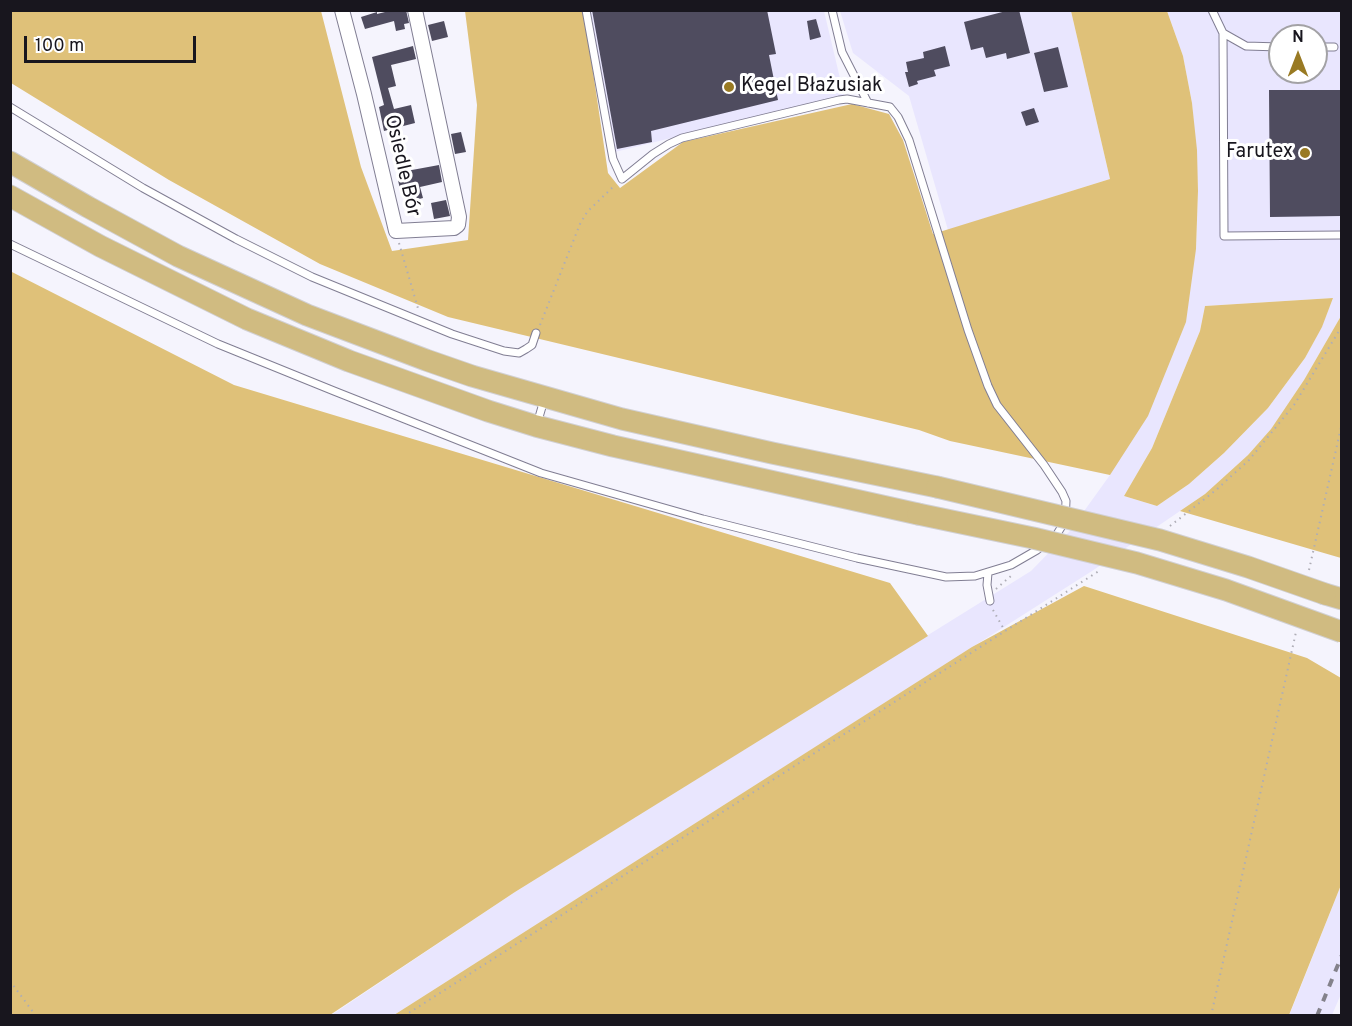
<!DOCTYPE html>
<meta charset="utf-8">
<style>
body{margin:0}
#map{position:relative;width:1352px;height:1026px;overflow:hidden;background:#f5f4fd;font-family:Overpass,sans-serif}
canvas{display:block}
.frame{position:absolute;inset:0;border:12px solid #18161e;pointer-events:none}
.north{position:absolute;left:1268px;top:24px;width:60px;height:60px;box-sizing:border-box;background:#fff;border:2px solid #a3a2a5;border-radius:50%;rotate:0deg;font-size:16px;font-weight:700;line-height:24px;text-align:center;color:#18161e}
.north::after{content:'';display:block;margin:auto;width:21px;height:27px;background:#997a23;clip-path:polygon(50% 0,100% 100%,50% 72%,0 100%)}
.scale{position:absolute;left:24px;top:36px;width:172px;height:27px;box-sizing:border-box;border:3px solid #18161e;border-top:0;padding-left:8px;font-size:18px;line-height:21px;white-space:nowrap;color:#18161e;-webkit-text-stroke:4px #fff;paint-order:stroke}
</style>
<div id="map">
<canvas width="1352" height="1026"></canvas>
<div class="frame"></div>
<div class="north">N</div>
<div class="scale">100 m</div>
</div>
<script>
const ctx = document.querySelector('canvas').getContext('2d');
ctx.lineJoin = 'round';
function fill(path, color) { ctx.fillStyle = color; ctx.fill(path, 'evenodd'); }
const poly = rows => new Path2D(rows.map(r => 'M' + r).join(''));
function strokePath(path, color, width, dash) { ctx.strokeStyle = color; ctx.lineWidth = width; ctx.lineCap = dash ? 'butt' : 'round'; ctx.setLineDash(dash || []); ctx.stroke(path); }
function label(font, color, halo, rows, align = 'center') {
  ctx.font = font + ' Overpass,sans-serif'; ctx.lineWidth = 6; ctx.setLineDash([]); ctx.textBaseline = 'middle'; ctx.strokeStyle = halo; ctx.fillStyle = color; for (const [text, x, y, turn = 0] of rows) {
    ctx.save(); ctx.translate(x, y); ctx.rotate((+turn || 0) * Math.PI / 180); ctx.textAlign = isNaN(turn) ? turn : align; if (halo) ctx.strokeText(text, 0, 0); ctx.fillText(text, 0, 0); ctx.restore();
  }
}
const built = poly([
 [587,11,824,11,844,95,615,152],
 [840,11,1071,11,1110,179,948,230,909,96,853,53],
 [1167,11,1341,11,1341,316,1304,380,1271,429,1248,455,1205,494,1092,571,394,1015,330,1016,515,892,1031,571,1069,532,1110,475,1196,249,1198,191,1192,103,1183,56],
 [1280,36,1316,36,1316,72,1280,72],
 [1333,298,1322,326,1305,358,1268,408,1224,453,1189,484,1157,506,1124,496,1152,448,1200,331,1205,306],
 [1341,885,1341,994,1332,1015,1289,1016]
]);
const green = poly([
 [10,11,321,11,361,167,392,251,468,240,477,105,465,11,584,11,608,173,620,188,683,142,852,104,889,114,903,140,933,234,1110,179,1071,11,1167,11,1183,56,1192,103,1197,150,1198,191,1196,249,1186,322,1148,416,1110,475,950,441,919,430,448,317,320,264,169,180,11,83],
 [10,271,234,385,890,583,928,636,515,892,330,1015,11,1015],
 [1333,298,1322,327,1305,358,1268,408,1224,453,1189,484,1157,506,1124,496,1152,448,1200,331,1205,306],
 [1341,316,1341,558,1180,511,1205,494,1248,455,1271,429,1304,380],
 [1084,586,1307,658,1341,678,1341,885,1289,1015,394,1015,972,647]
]);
const building = poly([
 [393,10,406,10,409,23,404,24,405,29,396,31,394,21,365,29,361,17,377,12,377,14],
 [592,10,767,10,776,54,769,55,778,100,651,131,652,142,617,149],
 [1010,10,1019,10,1030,53,1007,59,1006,53,986,58,983,47,971,50,964,22],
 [816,19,821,37,810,40,807,21],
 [444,21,448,37,432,41,428,25],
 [413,46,416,59,391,65,396,86,388,88,394,109,411,105,415,123,384,131,379,107,384,105,372,57],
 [945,46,950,66,934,70,936,76,917,81,918,84,909,87,905,72,908,72,906,62,924,58,923,52],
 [1058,47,1068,87,1044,92,1034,53],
 [1269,90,1341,90,1341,216,1270,217],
 [1034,108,1039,122,1026,126,1021,112],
 [461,132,466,152,455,154,451,134],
 [439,165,442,182,420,187,423,198,411,201,409,193,401,194,398,180,402,179,401,172],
 [446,200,450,216,434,219,431,203]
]);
const path = poly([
 [399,243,419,312],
 [540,325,580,224,587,212,615,185],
 [1170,526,1216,490,1249,460,1294,405,1342,326],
 [1309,570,1342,423],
 [996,589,1012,575],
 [993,610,1005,631],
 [10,981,36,1016],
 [404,1016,1099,571],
 [1211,1016,1296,632]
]);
const lane = poly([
 [832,10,842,52,868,103],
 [1212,10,1223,33,1246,46,1280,47],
 [1223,33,1224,236,1341,235],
 [1316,47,1334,47],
 [10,107,143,188,236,239,312,277,452,334,504,351,519,353,526,349,532,345,536,333],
 [10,244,218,344,334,391,541,473,703,519,857,558,946,577,975,576,1011,565,1037,550,1057,534,1065,521,1066,501,1062,492,1044,465,997,405,988,386,968,330,909,140,898,117,890,107,847,99,839,100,682,138,669,144,653,154,622,179,613,159,586,10],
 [537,424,544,400],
 [988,573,987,585,990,601]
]);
const street = poly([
 [342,10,364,94,396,231,454,228,458,225,459,217,415,10]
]);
const primary = poly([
 [10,162,88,207,178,256,307,315,426,360,472,376,622,419,772,453,937,487],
 [10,196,100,246,247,319,349,361,488,411,536,426,613,446,918,514],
 [1325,594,1342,599]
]);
const rail = poly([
 [1317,1016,1342,955]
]);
const primaryBridge = poly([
 [937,487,1160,540,1248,567,1325,594],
 [918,514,1033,538,1137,563,1226,590,1342,632]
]);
const markers = [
 [729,87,6,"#997a23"],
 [1305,153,6,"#997a23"]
];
const poiNames = [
 ["Kegel Błażusiak",741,87],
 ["Farutex",1293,153,"right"]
];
const streetNames = [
 ["Osiedle Bór",401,166,77]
];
fill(built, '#e9e6fe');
fill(green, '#dfc179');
fill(building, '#4f4c5f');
strokePath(lane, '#817e93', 9);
strokePath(street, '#817e93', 16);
strokePath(primary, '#d1d0d2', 23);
strokePath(path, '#aeadb6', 2, [1.5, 4.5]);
strokePath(lane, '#fff', 7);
strokePath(street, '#fff', 14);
strokePath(primary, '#d0bb81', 21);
strokePath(rail, '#84828b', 4, [8, 8]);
strokePath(primaryBridge, '#d1d0d2', 23, []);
strokePath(primaryBridge, '#d0bb81', 21);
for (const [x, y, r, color] of markers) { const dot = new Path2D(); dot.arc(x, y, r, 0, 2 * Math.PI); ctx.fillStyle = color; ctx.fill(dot); strokePath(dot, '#fff', 2); }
label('20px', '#18161e', '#fff', poiNames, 'left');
label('20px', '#18161e', '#fff', streetNames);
</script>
